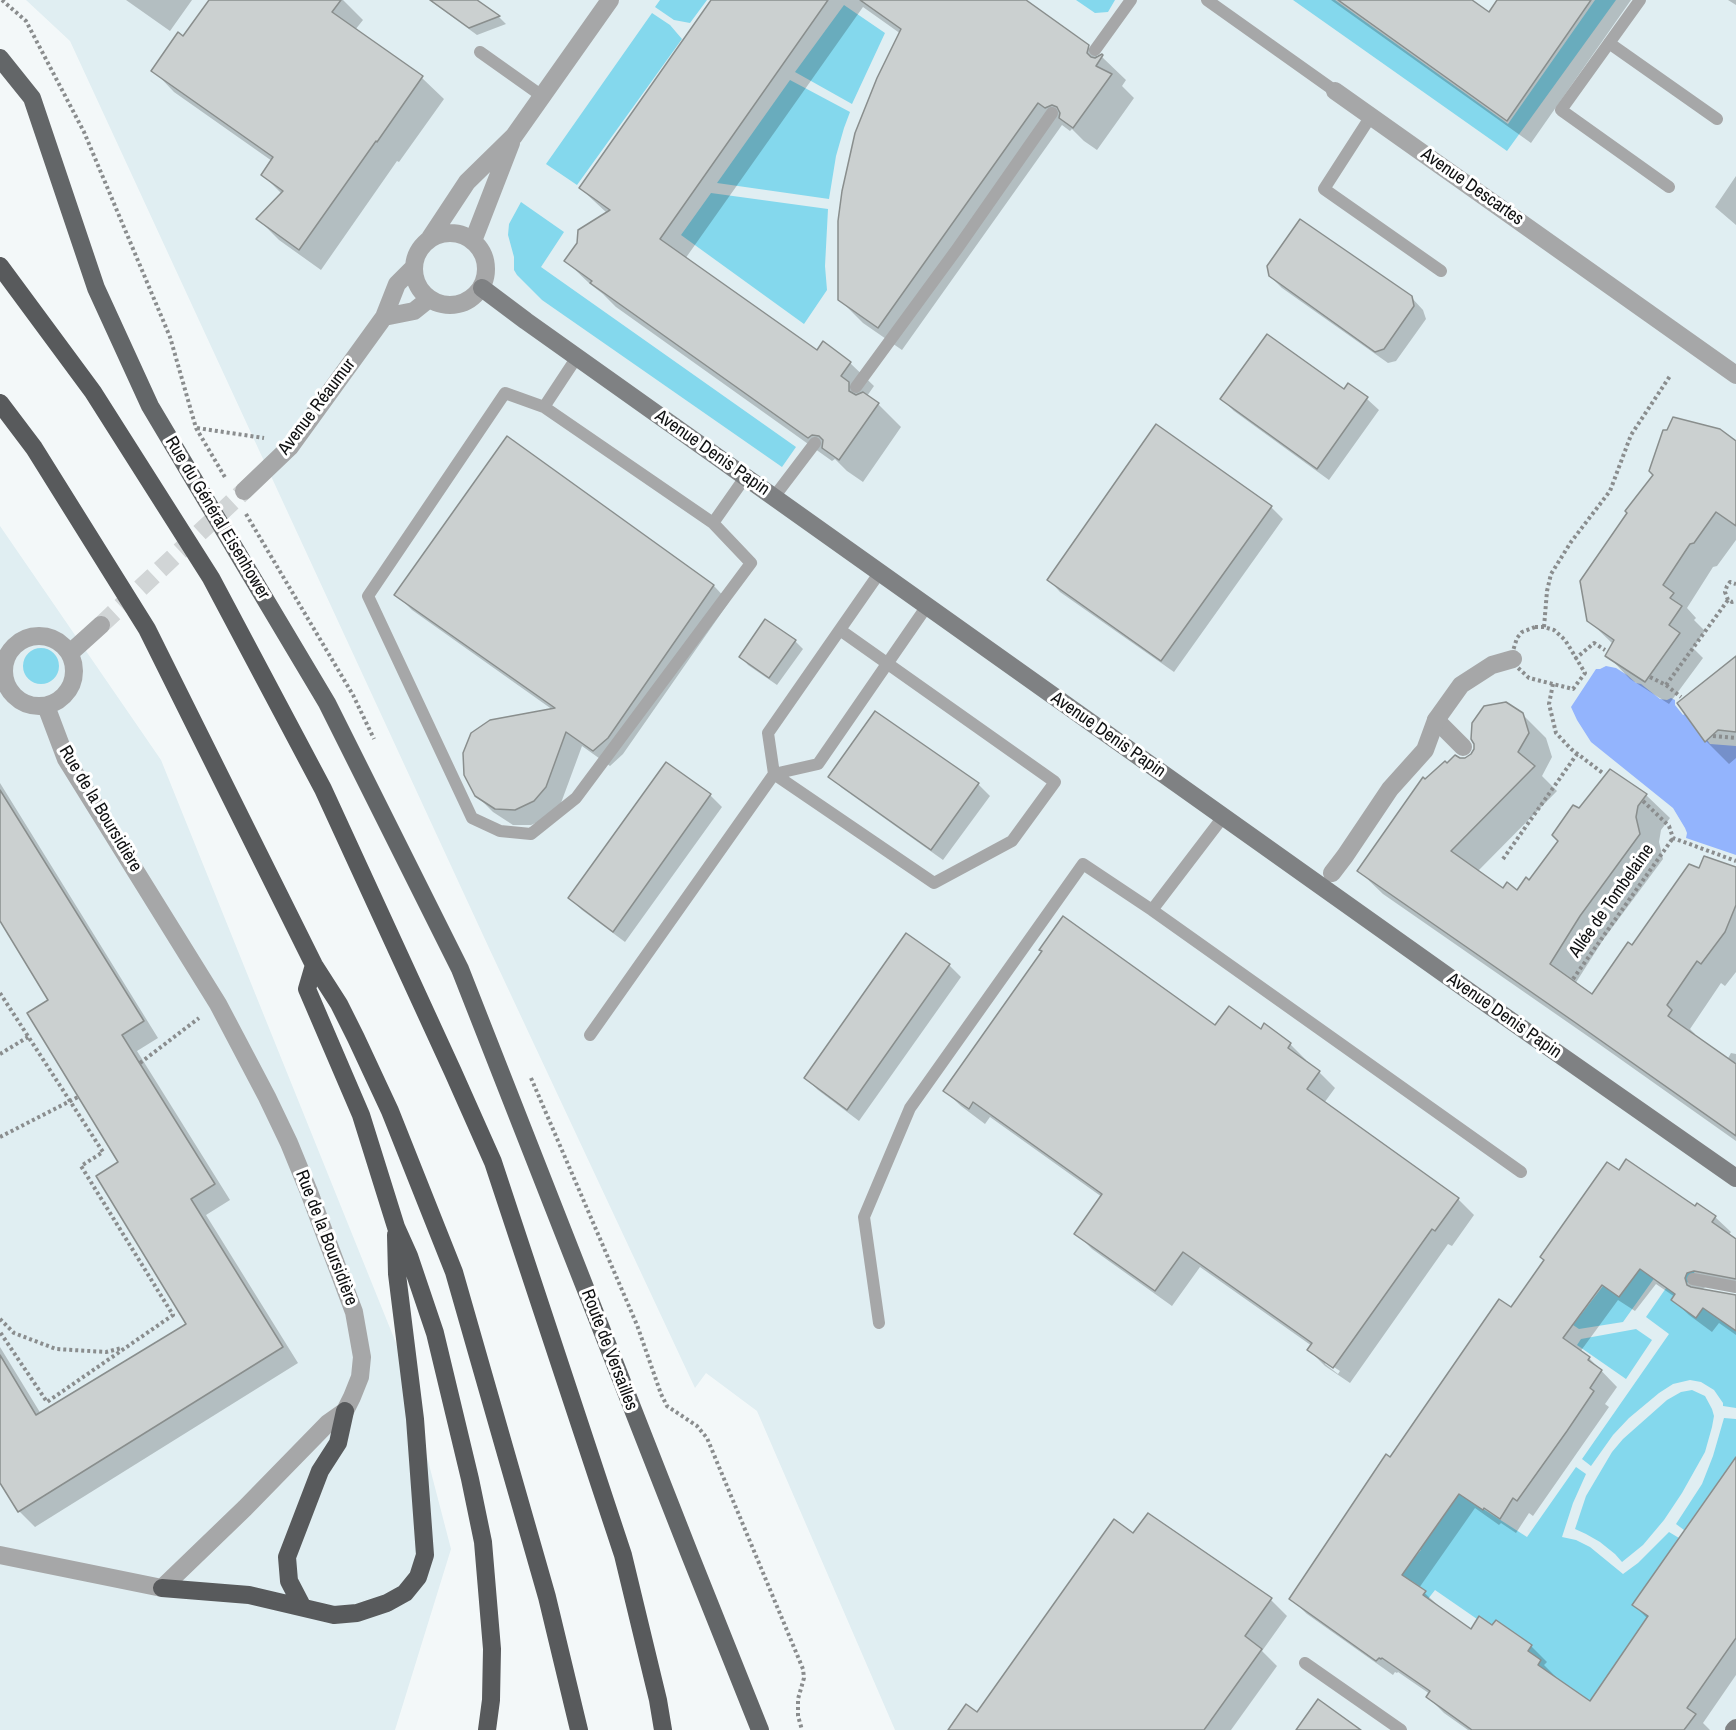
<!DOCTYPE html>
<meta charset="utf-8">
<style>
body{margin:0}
canvas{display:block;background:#f3f8f9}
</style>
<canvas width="1736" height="1730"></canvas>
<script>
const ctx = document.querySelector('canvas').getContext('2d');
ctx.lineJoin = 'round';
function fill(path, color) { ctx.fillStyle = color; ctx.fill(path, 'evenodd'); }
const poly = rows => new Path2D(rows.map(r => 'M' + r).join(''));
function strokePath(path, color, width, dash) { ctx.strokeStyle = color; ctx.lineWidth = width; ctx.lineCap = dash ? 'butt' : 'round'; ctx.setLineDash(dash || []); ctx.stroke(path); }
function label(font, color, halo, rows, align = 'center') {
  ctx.font = font + ' "Archivo Narrow",sans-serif'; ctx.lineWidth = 6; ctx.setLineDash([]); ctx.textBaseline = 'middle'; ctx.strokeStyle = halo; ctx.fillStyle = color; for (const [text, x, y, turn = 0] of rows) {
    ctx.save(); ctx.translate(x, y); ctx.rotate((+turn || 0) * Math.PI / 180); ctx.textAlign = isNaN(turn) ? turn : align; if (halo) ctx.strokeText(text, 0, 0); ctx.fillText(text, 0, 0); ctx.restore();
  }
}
const built = poly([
 [26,0,1736,0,1736,1730,895,1730,757,1411,706,1373,695,1388,489,948,70,41],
 [0,526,161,760,400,1353,451,1549,395,1730,0,1730]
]);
const green = poly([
 [660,0,707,0,690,23,674,20,655,7],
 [1076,0,1115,0,1108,12,1095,13],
 [1293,0,1335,0,1508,124,1595,0,1616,0,1507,151],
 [844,5,885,33,852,104,795,72],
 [652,13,670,25,682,39,577,185,546,164],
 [790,80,850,112,844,128,836,156,829,199,717,183],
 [711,193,828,209,825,266,827,290,804,324,681,235],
 [521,202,564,232,541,267,796,447,782,467,542,300,517,275,514,270,514,257,508,235,509,224],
 '23 666a18 18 0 1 1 36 0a18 18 0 1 1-36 0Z',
 [1702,1236,1714,1244,1687,1283,1684,1282,1696,1318,1703,1308,1736,1331,1736,1408,1723,1406,1723,1403,1714,1390,1701,1382,1690,1380,1673,1384,1659,1393,1629,1418,1613,1435,1591,1466,1582,1459,1669,1334,1646,1317],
 [1668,1244,1675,1249,1623,1322,1579,1329,1573,1325,1603,1286,1619,1296,1633,1265,1647,1274],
 [1636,1329,1652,1340,1626,1379,1577,1345,1581,1339],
 [1692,1390,1705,1396,1712,1409,1714,1416,1712,1427,1705,1452,1682,1493,1664,1520,1643,1545,1622,1562,1615,1554,1600,1542,1586,1534,1575,1529,1586,1496,1612,1452,1623,1439,1667,1400,1681,1392],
 [1724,1418,1736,1419,1736,1467,1731,1464,1684,1530,1676,1524,1702,1484,1713,1456],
 [1576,1467,1586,1474,1573,1503,1562,1537,1576,1540,1590,1547,1623,1574,1638,1563,1669,1532,1679,1538,1632,1605,1656,1621,1589,1702,1533,1671,1541,1660,1528,1651,1532,1645,1496,1620,1492,1625,1477,1619,1435,1590,1428,1599,1423,1595,1426,1591,1412,1581,1409,1585,1399,1580,1406,1558,1411,1562,1421,1550,1415,1545,1437,1526,1453,1502,1452,1489,1527,1537]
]);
const water = poly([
 [1606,666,1616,668,1627,675,1636,683,1641,684,1660,699,1667,700,1671,698,1675,700,1675,705,1683,715,1685,714,1705,741,1707,740,1710,744,1736,746,1736,855,1686,838,1687,833,1685,828,1673,808,1591,742,1577,720,1571,707,1596,669,1600,669]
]);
const shadow = poly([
 [126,0,192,0,170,31],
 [211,0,343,0,363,20,355,30,422,78,444,99,399,162,397,161,321,270,279,240,258,219,282,194,263,175,272,161,174,92,153,70,183,38],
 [429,0,474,0,499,17,506,24,477,35],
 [713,0,1023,0,1088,46,1099,58,1102,57,1126,80,1122,86,1134,98,1097,150,1084,141,1072,129,1070,131,1062,125,902,350,863,323,839,299,901,34,863,7,685,259,817,352,850,363,874,386,867,396,878,404,901,427,863,482,847,471,835,459,832,461,616,307,603,294,590,284,566,261,607,213,580,188],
 [1331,0,1470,0,1489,14,1499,0,1631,0,1531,143],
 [1728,0,1736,0,1736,5],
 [1736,176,1736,225,1715,207],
 [1270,276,1411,297,1423,310,1426,319,1396,361,1388,363,1282,288],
 [1344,391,1367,399,1379,410,1329,480,1234,411,1222,399],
 [507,438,714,586,729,602,623,754,610,766,582,746,561,803,550,817,531,825,513,825,493,812,476,795,553,710,412,610,396,594],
 [1736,444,1736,540,1717,566,1713,567,1687,608,1696,618,1694,620,1705,631,1693,648,1703,658,1669,704,1630,679,1607,655,1613,644,1588,620],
 [1271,507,1283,519,1174,672,1060,592,1049,580],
 [795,641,803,649,777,685,748,665,741,657],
 [1736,657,1736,758,1729,764,1706,741],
 [1522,714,1546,738,1552,757,1542,776,1557,791,1477,872,1503,890,1518,892,1530,882,1560,841,1579,810,1610,771,1646,795,1670,818,1661,830,1659,842,1663,859,1603,940,1575,984,1592,997,1699,870,1736,869,1736,972,1725,986,1721,983,1690,1029,1695,1034,1694,1036,1727,1060,1731,1053,1736,1054,1736,1141,1599,1044,1383,894,1359,871,1425,781,1447,765,1459,759,1466,759],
 [830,776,978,784,990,796,943,860,842,788],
 [0,783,158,1038,137,1051,230,1200,206,1215,298,1363,35,1527,19,1511,0,1481,0,1347,41,1414,188,1325,51,1000,0,919],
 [710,795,722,807,625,942,582,910,570,898],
 [949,965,961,977,859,1121,818,1090,806,1078],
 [1215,1027,1261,1031,1290,1044,1306,1060,1305,1062,1319,1072,1335,1088,1324,1103,1458,1199,1474,1215,1452,1246,1448,1244,1350,1383,1325,1366,1309,1350,1312,1346,1200,1267,1172,1306,1092,1249,1076,1233,1102,1197,990,1117,985,1124,961,1106,945,1091],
 [1325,1361,1340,1371,1338,1374,1325,1364],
 [1619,1172,1715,1217,1731,1232,1728,1236,1736,1241,1736,1291,1707,1286,1701,1290,1736,1296,1736,1335,1719,1323,1712,1332,1689,1315,1673,1300,1675,1297,1656,1284,1635,1311,1618,1300,1580,1352,1589,1358,1617,1387,1605,1404,1609,1407,1533,1516,1529,1513,1516,1533,1501,1523,1499,1525,1475,1508,1419,1588,1441,1608,1472,1631,1492,1627,1496,1622,1531,1646,1547,1662,1544,1665,1556,1677,1555,1678,1591,1703,1648,1619,1634,1605,1736,1469,1736,1675,1703,1723,1710,1730,1468,1730,1444,1713,1428,1697,1430,1694,1398,1672,1397,1673,1395,1672,1393,1675,1307,1614,1291,1599,1390,1459,1512,1309],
 [1148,1515,1271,1600,1287,1616,1262,1651,1277,1666,1231,1730,950,1730,977,1714,1134,1535]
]);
const building = poly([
 [209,0,341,0,332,12,423,76,377,142,376,141,299,250,256,219,283,191,261,175,273,157,151,71,178,32,183,36,209,0],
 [430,0,477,0,500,16,469,28,430,0],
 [711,0,828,0,660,239,817,350,823,341,851,362,841,376,849,382,849,391,856,395,863,392,879,403,839,460,822,448,823,440,819,436,812,435,808,438,590,283,592,281,564,261,577,243,578,230,610,210,579,188,711,0],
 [860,0,1026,0,1089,45,1087,53,1091,57,1095,58,1102,54,1103,55,1096,66,1112,74,1073,128,1059,118,1060,113,1057,107,1052,105,1045,108,1038,103,878,328,838,300,838,221,842,191,855,133,877,78,901,29,860,0],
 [1338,0,1472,0,1489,12,1497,0,1591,0,1507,121,1338,0],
 [1300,219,1412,296,1414,306,1384,349,1375,352,1269,276,1267,266,1300,219],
 [1267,334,1344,389,1348,383,1368,397,1317,469,1220,399,1267,334],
 [1673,417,1720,429,1736,441,1736,526,1716,512,1694,543,1690,544,1663,585,1674,593,1670,598,1682,606,1669,625,1680,633,1645,682,1605,656,1614,640,1587,621,1580,581,1627,513,1625,511,1653,475,1649,471,1663,430,1667,430,1673,417],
 [1156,424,1272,506,1161,661,1047,580,1156,424],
 [507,436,714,585,608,738,593,751,566,732,546,787,534,801,515,810,495,809,475,796,464,775,463,753,471,733,490,720,555,708,394,595,507,436],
 [765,619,796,640,769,678,739,657,765,619],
 [1736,656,1736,732,1718,730,1705,742,1677,703,1736,656],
 [1506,702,1523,713,1529,733,1518,752,1535,766,1451,851,1503,888,1507,882,1517,890,1526,877,1529,880,1558,841,1552,835,1573,805,1579,808,1610,769,1647,794,1638,806,1636,817,1640,834,1580,916,1550,964,1592,994,1628,942,1632,945,1689,864,1699,868,1704,856,1736,867,1736,905,1725,932,1701,964,1697,961,1667,1005,1672,1010,1668,1016,1736,1064,1736,1136,1573,1021,1357,871,1423,777,1425,779,1445,761,1447,763,1455,755,1460,758,1465,758,1471,754,1474,749,1474,744,1471,739,1472,723,1484,706,1506,702],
 [875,711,979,783,931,850,828,777,875,711],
 [666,762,711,794,613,932,568,898,666,762],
 [0,790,144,1021,122,1035,215,1184,191,1199,283,1347,18,1512,0,1483,0,1355,36,1415,186,1324,96,1176,118,1162,27,1013,48,1000,0,921,0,790],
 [1063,916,1215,1025,1229,1006,1261,1029,1264,1023,1291,1043,1288,1048,1320,1071,1307,1089,1459,1198,1435,1231,1432,1229,1333,1368,1307,1350,1312,1343,1183,1252,1155,1291,1097,1250,1074,1234,1102,1194,973,1102,969,1109,943,1091,1042,951,1039,950,1063,916],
 [906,933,950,964,847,1110,804,1078,906,933],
 [1626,1159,1695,1206,1697,1203,1716,1216,1712,1222,1736,1239,1736,1279,1694,1271,1687,1273,1685,1278,1687,1285,1691,1287,1736,1295,1736,1331,1703,1308,1696,1318,1671,1300,1675,1294,1640,1269,1619,1297,1602,1285,1563,1338,1590,1357,1588,1360,1602,1370,1590,1388,1594,1391,1567,1431,1517,1501,1513,1498,1500,1519,1484,1508,1483,1510,1459,1494,1402,1575,1426,1591,1423,1595,1471,1629,1479,1616,1492,1625,1496,1620,1532,1645,1528,1651,1541,1660,1538,1665,1590,1701,1648,1616,1632,1605,1736,1457,1736,1638,1687,1708,1696,1714,1684,1730,1472,1730,1426,1697,1430,1691,1382,1658,1381,1659,1379,1658,1376,1661,1289,1599,1386,1454,1390,1457,1499,1299,1511,1307,1544,1260,1540,1257,1607,1162,1619,1170,1626,1159],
 [1148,1513,1272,1598,1245,1636,1262,1649,1204,1730,948,1730,966,1704,977,1712,1114,1519,1133,1533,1148,1513],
 [1318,1699,1361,1730,1296,1730,1318,1699]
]);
const minorTunnel = poly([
 [101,625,244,491]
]);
const path = poly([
 [2,0,26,21,84,132,170,337,196,428,226,479],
 [197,428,264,438],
 [246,514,353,695,374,739],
 [1728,600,1725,592,1727,586,1730,582,1736,584],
 [1535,627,1544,627,1554,630,1565,640,1570,648,1585,673,1573,689,1529,678,1516,666,1512,654,1517,638,1522,632,1535,627],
 [1544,627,1547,591,1551,574,1571,542,1610,491,1631,435,1670,376],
 [1575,659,1594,643,1605,650],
 [1650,677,1666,685,1681,697],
 [1553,684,1549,704,1556,733,1571,749,1604,774],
 [1666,685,1728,600,1732,602,1736,601],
 [1713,736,1736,738],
 [1643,801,1669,826,1673,838,1736,861],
 [1503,859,1577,754],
 [1573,979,1673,838],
 [0,993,103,1152,81,1166,173,1315,47,1402,0,1332],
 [0,1054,28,1037],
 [140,1063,199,1018],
 [531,1078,637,1325,661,1394,667,1406,697,1426,707,1438,803,1669,804,1678,798,1699,798,1716,802,1730],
 [0,1137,78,1097],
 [0,1319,14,1333,56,1349,106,1352,122,1348]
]);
const service = poly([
 [1207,0,1335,91],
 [1640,0,1561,110,1669,187],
 [1609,43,1717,119],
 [1095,50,1131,0],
 [480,52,542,96],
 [1371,116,1324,189,1441,271],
 [577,357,544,407,505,393,368,596,472,818,500,831,531,834,576,798,751,563,713,523,746,476],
 [856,387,957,249,1052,113],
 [544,407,713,523],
 [774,497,815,443],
 [880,572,768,733,774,774,818,764,927,606],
 [1152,910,1223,817],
 [590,1035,774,774,934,883,1012,841,1055,782,840,630],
 [1693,1279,1736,1287],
 [879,1323,864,1217,910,1108,1083,864,1152,910,1521,1172],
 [1305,1663,1401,1730]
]);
const pedestrian = poly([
 [1436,720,1463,747]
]);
const minor = poly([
 [1335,91,1736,375],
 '414 269a36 36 0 1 1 72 0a36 36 0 1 1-72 0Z',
 [430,238,467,182,514,136,610,0],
 [473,241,511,143],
 [384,317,414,311,429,299],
 [244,491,290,447,384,317,397,284,413,268],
 '4 671a35 35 0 1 1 70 0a35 35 0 1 1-70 0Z',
 [70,653,101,625],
 [1332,873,1345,856,1390,789,1425,750,1436,720,1461,685,1492,665,1513,659],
 [0,1555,162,1588,245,1508,328,1423,345,1411,352,1397,360,1377,362,1357,354,1312,309,1192,289,1143,267,1097,218,1004,66,759,46,706]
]);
const secondary = poly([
 [482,288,526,321,1477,997,1736,1178],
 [1734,1730,1736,1728]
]);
const primary = poly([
 [0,58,32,98,96,288,150,406,327,703,460,969,690,1555,760,1730]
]);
const trunk = poly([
 [0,266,93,392,211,578,323,789,453,1072,493,1162,623,1555,658,1700,663,1730],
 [0,403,34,448,147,629,314,965,339,1004,356,1038,390,1111,454,1272,547,1597,579,1730],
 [314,965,307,989,361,1115,396,1227,409,1256,435,1333,470,1479,483,1542,492,1649,491,1700,487,1730],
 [162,1588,249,1595,334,1615,357,1613,387,1603,405,1593,418,1577,425,1555,415,1419,397,1274,396,1235],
 [302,1606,289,1581,287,1557,320,1471,338,1443,345,1411]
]);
const streetNames = [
 ["Avenue Descartes",1472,187,35],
 ["Avenue Réaumur",317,407,-53],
 ["Avenue Denis Papin",712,453,35],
 ["Rue du Général Eisenhower",217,518,59],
 ["Avenue Denis Papin",1108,735,35],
 ["Rue de la Boursidière",100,809,59],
 ["Allée de Tombelaine",1612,901,-55],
 ["Avenue Denis Papin",1504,1016,35],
 ["Rue de la Boursidière",326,1238,69],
 ["Route de Versailles",609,1350,69]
];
fill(built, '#e0eef2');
fill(green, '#84d8ed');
fill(water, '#93b4fd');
fill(shadow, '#0003');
fill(building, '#cbd0d0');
strokePath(building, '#898e8d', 1.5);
strokePath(minorTunnel, '#d1d5d6', 18, [18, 9]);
strokePath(path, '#8a8d8e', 4, [3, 3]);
strokePath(service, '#a6a7a8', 12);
strokePath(pedestrian, '#a6a7a8', 18);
strokePath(minor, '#a6a7a8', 18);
strokePath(secondary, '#7f8183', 18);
strokePath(primary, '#636668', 18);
strokePath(trunk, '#585a5c', 18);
label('18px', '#0f1011', '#fff', streetNames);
</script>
